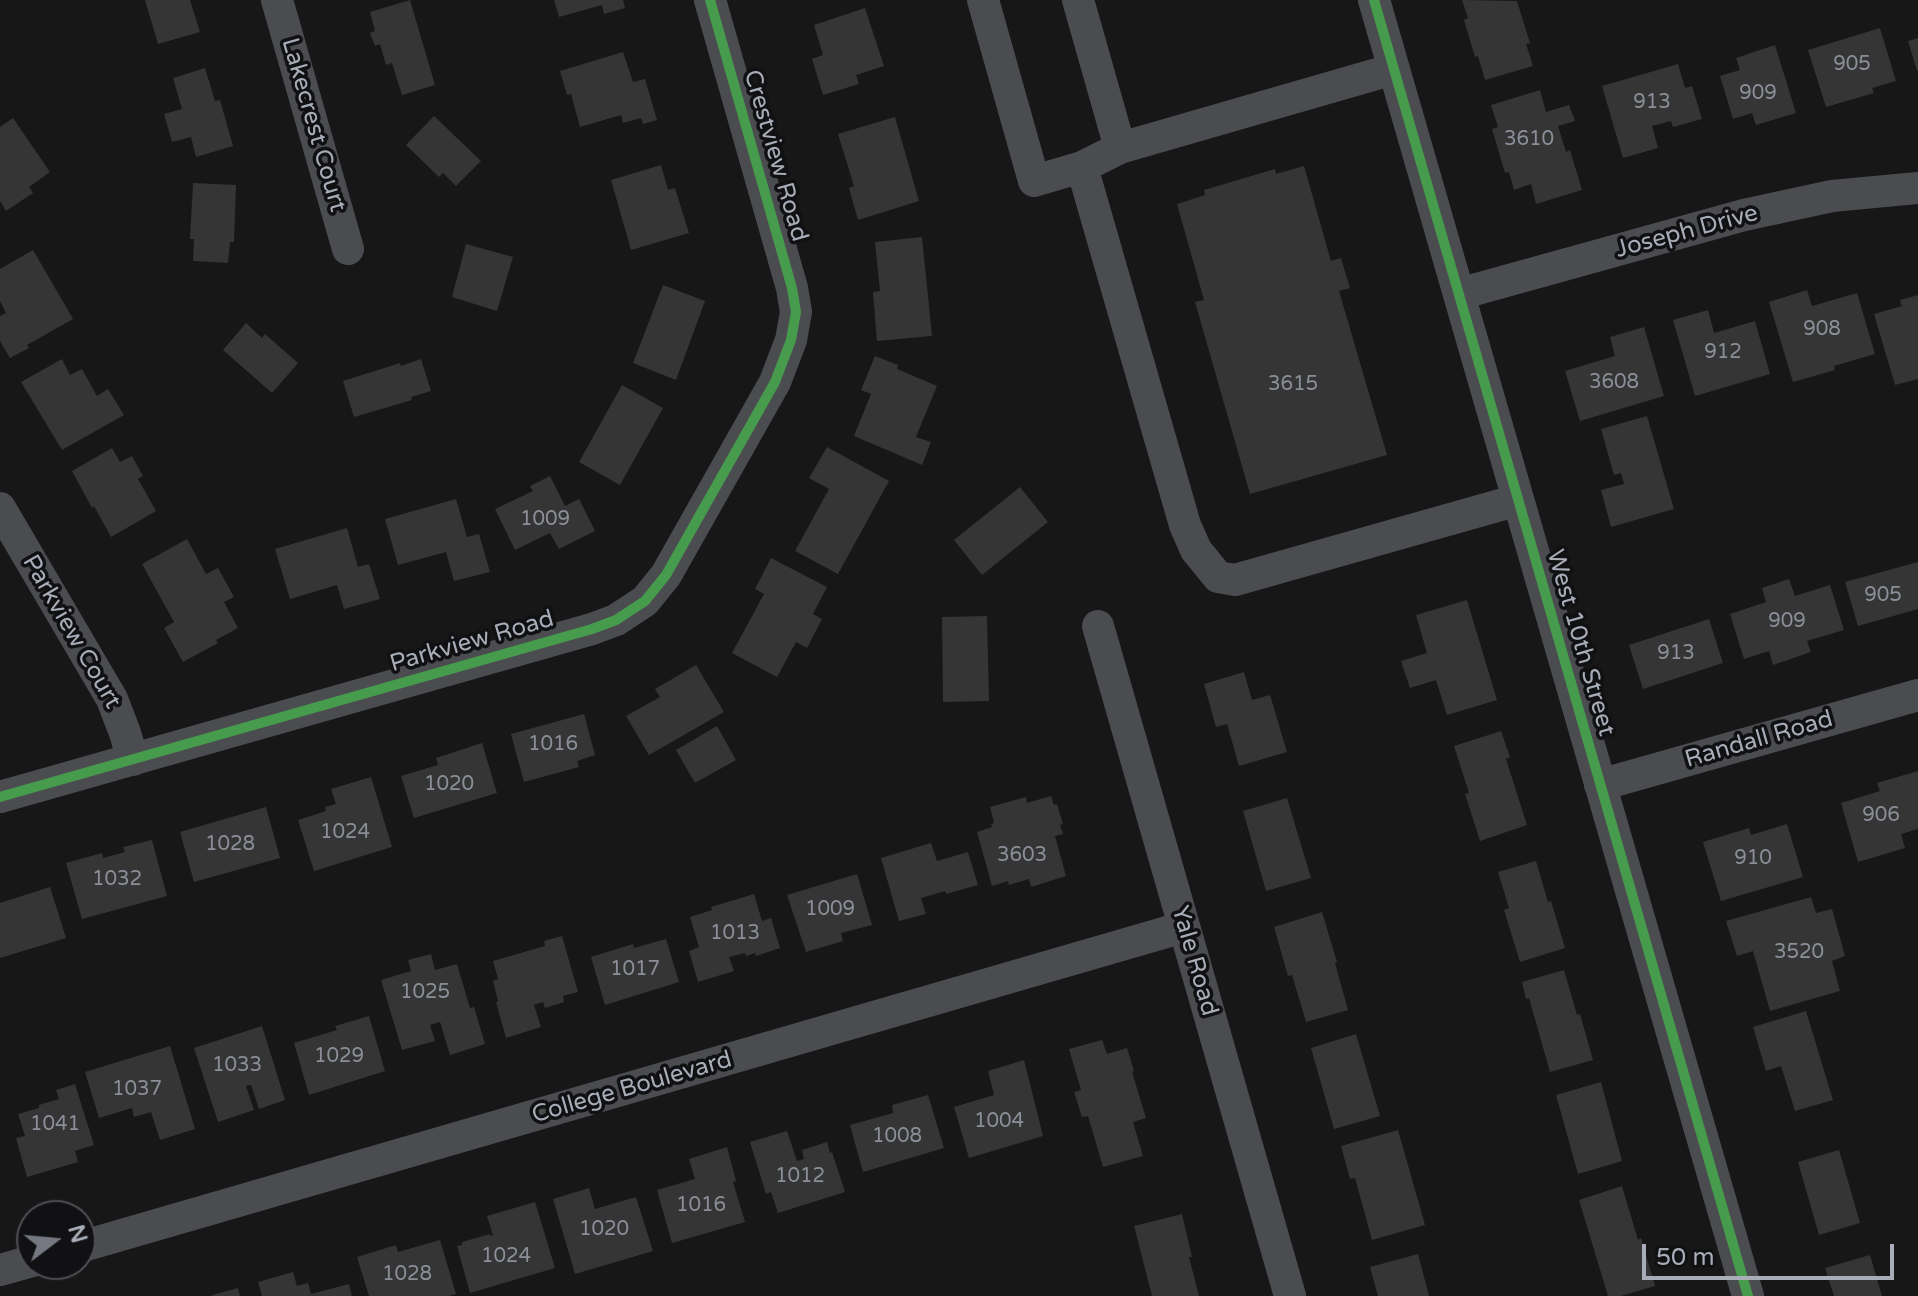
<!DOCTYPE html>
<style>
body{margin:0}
#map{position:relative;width:1918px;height:1296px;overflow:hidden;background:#171717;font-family:"Varela Round",sans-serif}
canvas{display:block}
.north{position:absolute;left:16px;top:1200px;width:80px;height:80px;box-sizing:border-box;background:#111113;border:2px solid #4d4f55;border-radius:50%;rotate:74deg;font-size:22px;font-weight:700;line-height:32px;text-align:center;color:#a8adb8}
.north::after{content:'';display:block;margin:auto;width:28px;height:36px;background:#757880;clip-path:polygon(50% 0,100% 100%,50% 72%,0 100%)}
.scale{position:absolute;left:1642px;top:1244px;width:252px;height:36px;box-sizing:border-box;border:4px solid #a8adb8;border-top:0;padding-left:10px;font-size:24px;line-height:28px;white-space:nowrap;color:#a8adb8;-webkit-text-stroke:6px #111113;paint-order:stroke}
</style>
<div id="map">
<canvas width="1918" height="1296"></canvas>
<div class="north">N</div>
<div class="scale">50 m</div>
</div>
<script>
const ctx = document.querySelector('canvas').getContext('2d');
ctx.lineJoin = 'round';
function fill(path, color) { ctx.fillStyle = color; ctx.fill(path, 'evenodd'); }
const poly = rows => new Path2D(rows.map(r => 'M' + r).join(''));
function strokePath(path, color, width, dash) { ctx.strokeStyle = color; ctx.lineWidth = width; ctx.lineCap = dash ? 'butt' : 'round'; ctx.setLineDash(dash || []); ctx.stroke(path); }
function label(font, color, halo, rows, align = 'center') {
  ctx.font = font + ' "Varela Round",sans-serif'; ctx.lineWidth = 7; ctx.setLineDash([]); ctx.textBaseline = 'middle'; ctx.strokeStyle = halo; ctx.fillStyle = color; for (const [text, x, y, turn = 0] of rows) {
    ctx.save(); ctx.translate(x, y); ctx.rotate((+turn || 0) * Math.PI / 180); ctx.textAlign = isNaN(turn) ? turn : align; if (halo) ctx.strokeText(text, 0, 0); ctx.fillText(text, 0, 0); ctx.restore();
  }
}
const building = poly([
 [145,0,190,0,200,32,158,44],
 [410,0,435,85,402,95,392,63,386,65,380,44,375,46,370,33,375,31,370,12],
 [554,0,623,0,625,8,604,14,602,5,559,17],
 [1462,0,1517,1,1530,43,1526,44,1533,66,1485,80,1478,56,1475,57,1464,20,1468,18],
 [865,8,884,66,856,75,859,84,823,95,812,59,823,55,814,25],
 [1880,28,1896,81,1872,88,1874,93,1826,107,1808,50],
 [1918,38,1918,71,1917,71,1908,41],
 [1775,45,1796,113,1756,125,1752,113,1733,119,1720,76,1740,70,1736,58],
 [623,52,633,82,645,79,657,120,643,124,641,118,623,123,621,115,580,127,571,94,567,95,560,71],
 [1678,64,1685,88,1692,86,1702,119,1673,127,1671,121,1652,126,1658,148,1623,158,1602,86],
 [205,68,215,101,220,100,233,146,196,157,191,137,172,142,164,114,182,109,173,78],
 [1540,90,1546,112,1569,105,1575,121,1558,126,1566,152,1570,150,1582,190,1536,204,1531,184,1514,190,1509,172,1505,173,1492,129,1498,127,1491,105],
 [434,116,481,161,456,186,443,173,439,177,406,145],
 [895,117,919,201,858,220,849,188,854,186,838,134],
 [13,118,50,172,29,187,33,193,6,211,0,201,0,127],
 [661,165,668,190,675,188,689,233,631,250,611,180],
 [1304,166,1331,261,1341,258,1350,288,1339,291,1387,455,1250,494,1195,302,1204,300,1177,204,1205,195,1204,190,1275,169,1276,174],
 [193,183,236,185,234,242,230,242,228,263,193,261,194,239,190,239],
 [922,237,932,336,877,341,873,292,880,291,875,242],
 [466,244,513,257,497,311,452,297],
 [33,250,73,319,27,345,29,348,10,358,0,341,0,316,6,313,0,301,0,269],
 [663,285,705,301,676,380,633,363],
 [1807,290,1812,306,1857,293,1875,354,1834,366,1835,370,1793,382,1769,302],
 [1918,295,1918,379,1895,385,1874,314,1902,306,1900,300],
 [1708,310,1714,333,1755,321,1770,374,1695,396,1673,320],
 [246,323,262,338,265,334,298,363,272,393,223,350],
 [1644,327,1664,396,1580,421,1565,371,1615,356,1610,337],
 [875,356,898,365,897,369,937,386,916,437,931,442,922,465,854,436,871,394,861,390],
 [62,359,70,375,82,369,97,396,108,389,124,415,62,450,21,382],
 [421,359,431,391,411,397,412,400,354,417,343,381,400,363,401,366],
 [622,385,663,408,620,485,579,462],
 [1647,416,1674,509,1611,527,1601,490,1624,484,1621,473,1614,475,1601,429],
 [827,447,889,481,838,574,795,551,829,489,809,478],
 [112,448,120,462,132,456,143,476,138,479,156,511,111,537,94,506,92,508,72,471],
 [550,476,565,506,579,499,595,531,559,549,550,533,515,550,495,509,533,491,530,486],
 [1020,487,1048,522,982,575,954,540],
 [456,499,467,537,479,534,490,572,454,581,446,552,398,565,385,519],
 [347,528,358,567,369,564,380,599,344,609,337,585,290,599,275,549],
 [187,539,206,574,218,568,234,597,224,602,238,628,216,640,218,643,183,662,164,628,174,622,142,564],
 [771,558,827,587,813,614,822,619,807,648,796,642,777,677,732,653,764,594,755,589],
 [1918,562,1918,609,1858,626,1845,582],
 [1789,579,1795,596,1830,585,1844,630,1807,641,1811,652,1773,665,1769,651,1744,659,1730,614,1766,602,1762,588],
 [1467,600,1497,700,1447,715,1436,680,1410,688,1401,661,1427,653,1416,615],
 [987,616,989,701,943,702,942,617],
 [1709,619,1723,663,1643,689,1629,645],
 [696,665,724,712,649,755,626,716,660,697,655,689],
 [1244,672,1252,700,1270,695,1287,752,1239,766,1227,724,1216,727,1204,684],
 [584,714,595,755,577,761,579,767,524,782,511,734],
 [717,726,736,760,695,783,676,750],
 [1501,731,1510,757,1506,759,1527,825,1480,841,1465,794,1469,793,1454,746],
 [482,743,497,793,414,818,401,776,438,765,436,758],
 [1918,771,1918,829,1901,834,1905,848,1858,862,1841,803,1880,791,1877,783],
 [371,777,392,847,314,871,298,820,326,811,325,807,336,804,331,789],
 [1051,796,1054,805,1057,804,1063,824,1060,825,1063,834,1055,836,1066,876,1031,887,1029,879,1009,885,1008,881,992,886,977,832,992,827,991,824,994,823,990,807,1026,797,1027,803],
 [1287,798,1311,878,1266,891,1243,811],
 [266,807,280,858,194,882,180,832],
 [1787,824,1803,877,1721,901,1703,842,1749,828,1751,835],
 [152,840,167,896,82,919,66,863,102,853,103,858,125,852,123,847],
 [931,843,937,861,968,852,978,885,946,894,945,891,921,898,926,914,899,921,881,858],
 [1536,861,1548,902,1551,901,1565,948,1520,962,1504,910,1509,908,1498,872],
 [857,874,872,925,841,933,843,941,806,952,787,895],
 [50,887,66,938,0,958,0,903],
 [754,894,762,921,771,918,780,948,756,956,755,953,746,956,745,953,729,957,734,971,698,982,689,951,699,947,690,917,712,910,711,907],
 [1811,897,1816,913,1832,909,1845,956,1832,961,1840,991,1770,1011,1753,951,1737,956,1726,921],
 [1322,912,1337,962,1335,963,1348,1010,1306,1022,1292,975,1288,976,1274,927],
 [562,936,578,992,563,996,564,1002,545,1008,543,1002,534,1005,541,1027,506,1038,496,1002,498,1001,493,981,498,979,493,961,545,946,544,941],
 [666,939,679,982,605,1005,591,957,633,944,634,948],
 [431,954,435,970,457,964,470,1008,474,1007,485,1044,450,1055,440,1022,430,1025,435,1041,402,1050,381,980,411,971,408,960],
 [1564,970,1577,1015,1580,1014,1593,1060,1550,1072,1529,998,1526,999,1522,982],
 [1806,1011,1833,1100,1795,1111,1781,1066,1766,1071,1753,1027],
 [369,1016,385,1071,309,1095,294,1043,337,1030,335,1026],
 [262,1026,285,1100,259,1109,251,1085,246,1086,254,1110,218,1122,194,1048],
 [1356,1034,1380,1116,1334,1129,1311,1048],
 [1102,1040,1107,1054,1127,1048,1134,1071,1132,1072,1146,1118,1133,1122,1143,1156,1103,1167,1088,1116,1082,1117,1074,1092,1081,1090,1069,1049],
 [170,1046,195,1129,160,1140,151,1112,134,1117,132,1108,99,1118,85,1072],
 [1024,1060,1043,1136,969,1158,954,1107,994,1095,988,1071],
 [1601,1082,1622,1161,1578,1174,1556,1095],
 [75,1084,94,1145,75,1151,78,1162,27,1177,16,1138,25,1136,18,1114,39,1108,39,1105,59,1099,56,1090],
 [928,1095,944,1148,863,1172,850,1125,893,1113,892,1105],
 [1398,1130,1425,1225,1372,1240,1355,1178,1350,1179,1341,1146],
 [787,1131,797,1161,804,1159,802,1150,827,1142,830,1153,832,1152,845,1192,778,1213,771,1192,766,1194,750,1142],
 [727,1147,736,1181,733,1182,745,1222,672,1243,657,1190,695,1179,689,1159],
 [1839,1150,1860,1223,1819,1235,1798,1162],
 [1622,1186,1638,1240,1641,1238,1655,1286,1621,1296,1608,1296,1579,1200],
 [589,1188,595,1209,636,1197,653,1251,575,1274,553,1199],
 [535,1202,555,1268,470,1293,457,1246,462,1245,462,1242,490,1234,490,1236,493,1235,487,1216],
 [1182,1214,1192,1257,1189,1257,1199,1296,1152,1296,1134,1226],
 [440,1240,456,1294,449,1296,369,1296,357,1257,396,1245,398,1252],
 [1418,1254,1429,1296,1378,1296,1370,1267],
 [1870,1255,1882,1296,1834,1296,1825,1268],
 [293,1272,297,1286,308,1283,311,1294,349,1284,352,1296,262,1296,258,1282],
 [238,1288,240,1296,212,1296,212,1295]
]);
const minor = poly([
 [277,0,348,249],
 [983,0,1034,181,1082,167,1120,148,1394,69],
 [1078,0,1120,148],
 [1374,0,1748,1296],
 [1082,167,1185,525,1196,550,1218,577,1235,580,1518,500],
 [1459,294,1744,215,1832,196,1918,188],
 [0,508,112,699,125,733,133,760],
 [1098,626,1290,1296],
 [1600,785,1918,695],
 [0,797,592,629,616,620,645,601,666,575,775,382,791,340,796,312,792,288,710,0],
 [80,1247,1184,927],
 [0,1270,32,1261]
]);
const cycleway = poly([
 [1374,0,1748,1296],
 [0,797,592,629,616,620,645,601,666,575,775,382,791,340,796,312,792,288,710,0]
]);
const numberNames = [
 ["905",1852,65],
 ["909",1758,94],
 ["913",1652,103],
 ["3610",1529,140],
 ["908",1822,330],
 ["912",1723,353],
 ["3608",1614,383],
 ["3615",1293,385],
 ["1009",545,520],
 ["905",1883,596],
 ["909",1787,622],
 ["913",1676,654],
 ["1016",553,745],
 ["1020",449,785],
 ["906",1881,816],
 ["1024",345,833],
 ["1028",230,845],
 ["3603",1022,856],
 ["910",1753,859],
 ["1032",117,880],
 ["1009",830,910],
 ["1013",735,934],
 ["3520",1799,953],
 ["1017",635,970],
 ["1025",425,993],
 ["1029",339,1057],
 ["1033",237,1066],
 ["1037",137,1090],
 ["1004",999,1122],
 ["1041",55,1125],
 ["1008",897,1137],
 ["1012",800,1177],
 ["1016",701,1206],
 ["1020",604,1230],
 ["1024",506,1257],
 ["1028",407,1275]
];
const streetNames = [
 ["Lakecrest Court",313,125,74],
 ["Crestview Road",775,156,74],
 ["Joseph Drive",1687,232,-15],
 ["Parkview Court",71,632,60],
 ["Parkview Road",472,642,-16],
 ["West 10th Street",1580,643,74],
 ["Randall Road",1759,740,-16],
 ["Yale Road",1194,961,74],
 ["College Boulevard",632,1088,-16]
];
fill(building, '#353536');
strokePath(minor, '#4b4c50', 32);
strokePath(cycleway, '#469c4c', 10);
label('20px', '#8b8f98', null, numberNames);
label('24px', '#a8adb8', '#111113', streetNames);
</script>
